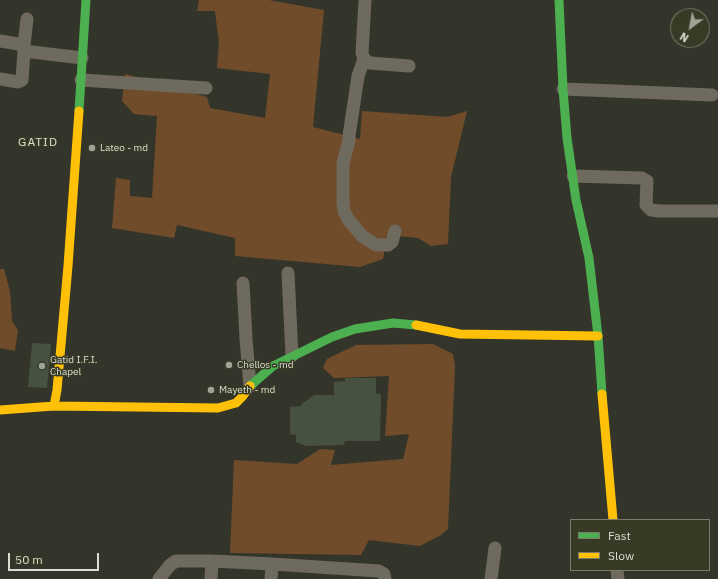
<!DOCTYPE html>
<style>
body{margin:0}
#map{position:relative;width:718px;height:579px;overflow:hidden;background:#34352a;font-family:"IBM Plex Sans",sans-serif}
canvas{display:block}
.legend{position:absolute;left:570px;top:519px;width:140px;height:52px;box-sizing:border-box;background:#373a25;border:1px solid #797c6a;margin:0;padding:5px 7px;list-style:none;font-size:12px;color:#dcded2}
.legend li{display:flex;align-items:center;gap:8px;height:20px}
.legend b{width:20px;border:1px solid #797c6a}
.north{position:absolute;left:670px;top:8px;width:40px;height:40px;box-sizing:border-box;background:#373a25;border:1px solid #797c6a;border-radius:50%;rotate:212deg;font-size:11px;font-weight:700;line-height:16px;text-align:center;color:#dcded2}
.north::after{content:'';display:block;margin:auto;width:14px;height:18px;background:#a1a397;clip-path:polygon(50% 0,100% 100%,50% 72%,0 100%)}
.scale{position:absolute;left:8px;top:553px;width:91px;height:18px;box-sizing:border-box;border:2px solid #dcded2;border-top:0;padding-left:5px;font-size:12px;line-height:14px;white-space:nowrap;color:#dcded2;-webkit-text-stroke:3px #373a25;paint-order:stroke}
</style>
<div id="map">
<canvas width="718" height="579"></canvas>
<ul class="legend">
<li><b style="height:5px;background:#4caf50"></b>Fast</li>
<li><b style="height:5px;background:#ffc107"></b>Slow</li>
</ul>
<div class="north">N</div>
<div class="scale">50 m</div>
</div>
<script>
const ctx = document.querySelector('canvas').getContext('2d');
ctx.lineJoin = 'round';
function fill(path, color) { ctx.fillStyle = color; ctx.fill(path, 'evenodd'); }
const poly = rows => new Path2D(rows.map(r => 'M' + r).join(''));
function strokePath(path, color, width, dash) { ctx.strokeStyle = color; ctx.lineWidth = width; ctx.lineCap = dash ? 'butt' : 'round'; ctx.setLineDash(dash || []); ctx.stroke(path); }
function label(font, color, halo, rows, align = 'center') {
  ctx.font = font + ' "IBM Plex Sans",sans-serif'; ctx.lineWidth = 3; ctx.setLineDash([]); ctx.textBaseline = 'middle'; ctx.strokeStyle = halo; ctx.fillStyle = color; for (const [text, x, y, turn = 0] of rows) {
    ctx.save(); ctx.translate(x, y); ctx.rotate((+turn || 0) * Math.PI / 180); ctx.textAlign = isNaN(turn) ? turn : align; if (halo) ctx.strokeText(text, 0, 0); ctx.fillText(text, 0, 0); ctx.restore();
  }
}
const green = poly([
 [199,0,269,0,324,10,313,127,360,139,362,111,447,117,467,111,451,177,448,244,431,246,418,238,387,235,383,259,360,267,235,256,235,238,177,225,174,238,112,228,116,178,130,180,130,196,152,198,157,116,134,114,122,101,125,74,207,97,210,108,265,118,270,74,217,68,219,43,215,11,197,11],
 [0,269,4,269,10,291,12,321,18,330,15,351,0,348],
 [433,344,453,354,455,366,448,529,441,535,420,546,369,540,361,555,230,553,234,460,297,464,320,449,335,450,331,465,403,459,409,434,385,436,389,376,334,378,323,368,327,359,356,345]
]);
const building = poly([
 [32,343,51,344,47,388,28,387],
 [345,378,376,378,376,394,381,394,380,441,345,441,344,445,306,446,296,442,296,435,290,434,290,407,301,406,303,403,314,395,334,395,334,382,345,381]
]);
const street = poly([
 [365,0,362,53,364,59,370,63,409,66],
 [0,41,24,45],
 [24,51,24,45,27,19],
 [364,59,358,76,349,136,349,141,343,163,343,201,344,211,348,219,362,236,376,245,388,245,392,242,395,231],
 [0,79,18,82,22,80,24,51,82,58],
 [81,80,206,88],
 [563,89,712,95],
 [573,176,642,178,647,181,646,205,651,210,659,211,718,211],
 [288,273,292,356],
 [243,283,246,339,250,386],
 [617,570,618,579],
 [159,579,170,565,176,561,212,561,272,564,379,571,384,574,385,579],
 [211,579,212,561],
 [271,579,272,564],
 [491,579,495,548]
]);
const fast = poly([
 [559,0,563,89,567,138,576,200,589,258,598,336,602,394],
 [79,111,86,0],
 [250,386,273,366,332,337,355,329,393,323,416,325]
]);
const slow = poly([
 [416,325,460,334,598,336],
 [602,394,613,520],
 [54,406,57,390,68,266,79,111],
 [0,410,54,406,218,408,236,403,242,397,250,386]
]);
const markers = [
 [92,148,4,"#a1a397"],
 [229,365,4,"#a1a397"],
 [42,366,4,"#a1a397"],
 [211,390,4,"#a1a397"]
];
const poiNames = [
 ["Lateo - md",100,148],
 ["Gatid I.F.I.",50,360],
 ["Chapel",50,372],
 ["Chellos - md",237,365],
 ["Mayeth - md",219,390]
];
const quarterNames = [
 ["GATID",38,143]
];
fill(green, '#714c2a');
fill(building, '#46523f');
strokePath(street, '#6e6a5d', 13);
strokePath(fast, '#4caf50', 9);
strokePath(slow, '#ffc107', 9);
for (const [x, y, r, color] of markers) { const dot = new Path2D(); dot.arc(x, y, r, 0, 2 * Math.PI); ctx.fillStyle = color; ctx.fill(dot); strokePath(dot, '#373a25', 1.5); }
label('10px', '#dcded2', '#373a25', poiNames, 'left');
ctx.letterSpacing = '1px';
label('12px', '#dbe0c7', '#373a25', quarterNames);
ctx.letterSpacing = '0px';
</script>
